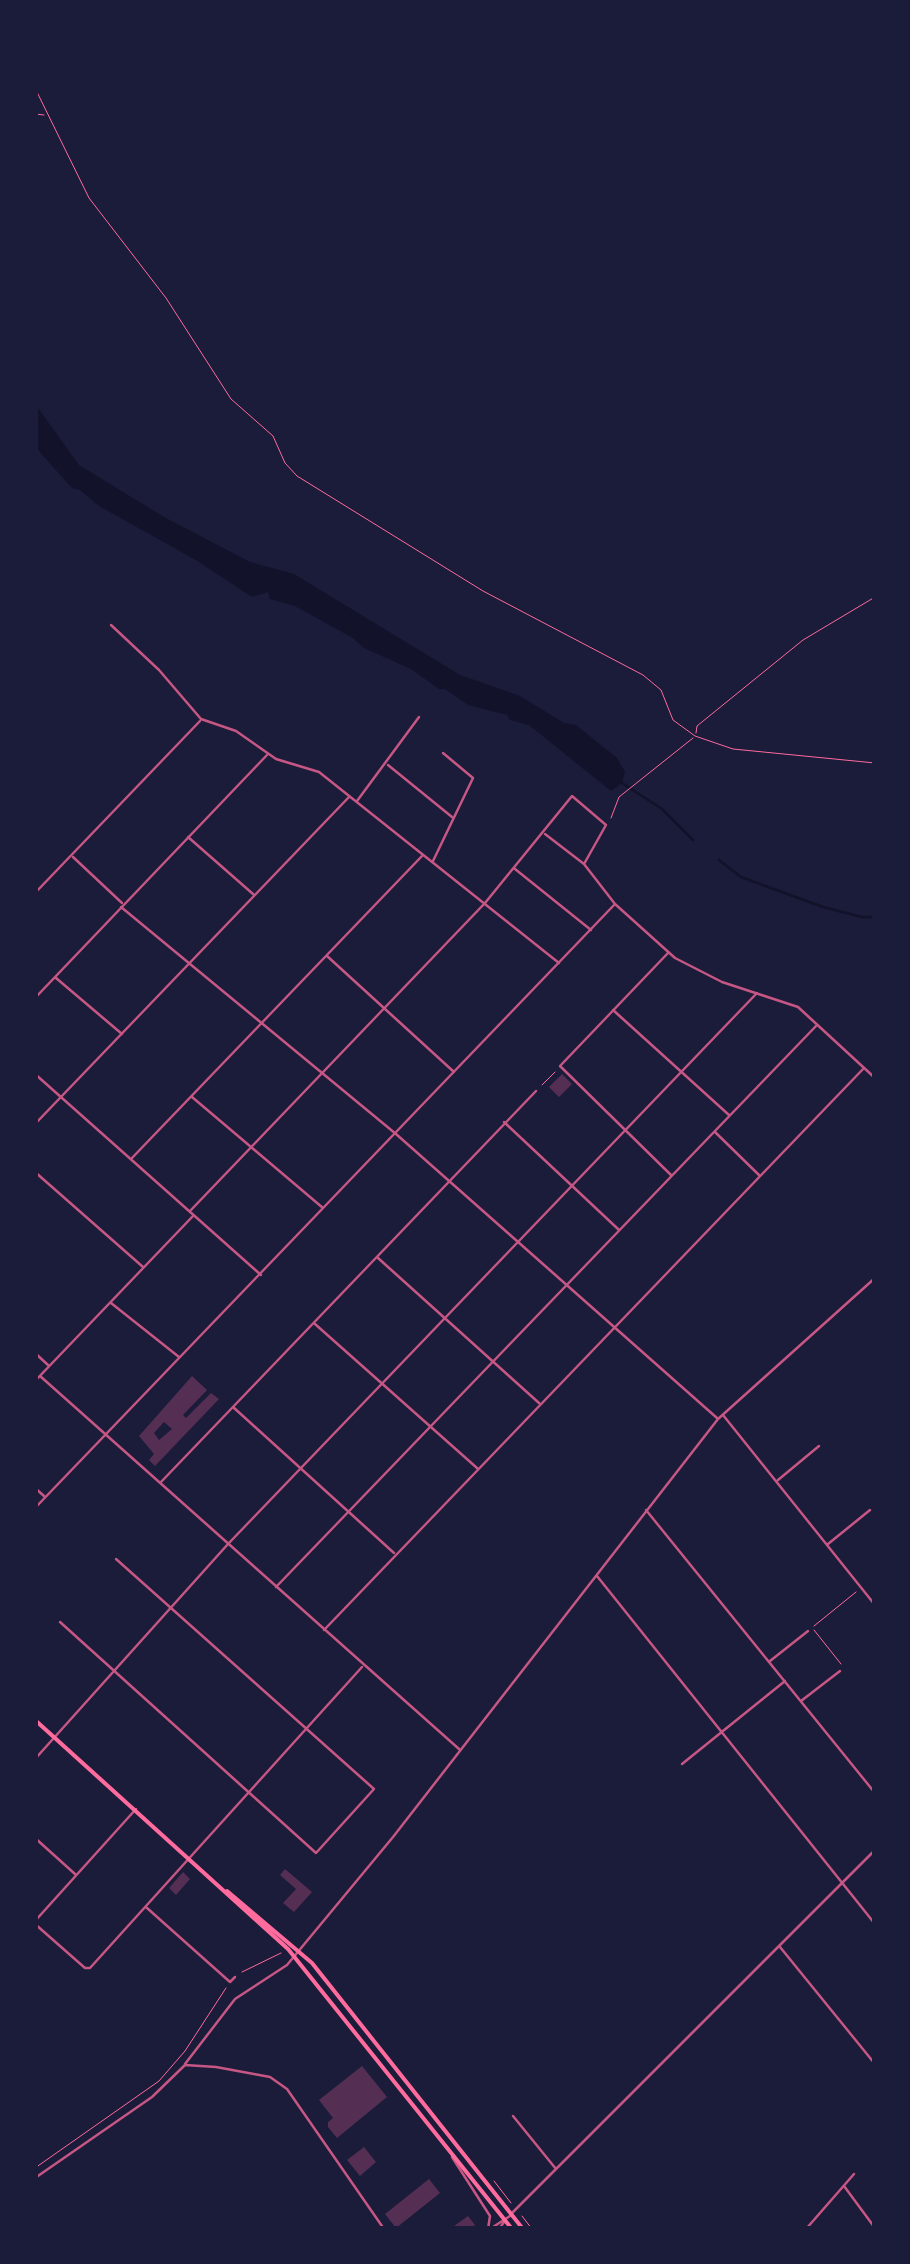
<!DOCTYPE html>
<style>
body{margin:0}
#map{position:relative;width:910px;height:2264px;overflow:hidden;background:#1b1b3a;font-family:Signika,sans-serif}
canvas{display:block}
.frame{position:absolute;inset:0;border:38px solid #1b1b3a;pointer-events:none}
</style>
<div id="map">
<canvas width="910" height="2264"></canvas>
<div class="frame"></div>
</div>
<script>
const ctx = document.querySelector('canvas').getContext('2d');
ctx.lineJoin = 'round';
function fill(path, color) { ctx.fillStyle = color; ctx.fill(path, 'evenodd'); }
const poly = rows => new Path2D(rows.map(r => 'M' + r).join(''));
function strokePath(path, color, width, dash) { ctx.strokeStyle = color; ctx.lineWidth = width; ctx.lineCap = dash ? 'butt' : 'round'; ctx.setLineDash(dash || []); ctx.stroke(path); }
const water = poly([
 [35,404,79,465,164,517,250,562,294,574,460,675,520,696,564,723,576,725,617,758,625,772,622,783,611,791,529,725,510,720,507,715,468,705,445,689,439,689,411,669,364,648,353,638,295,606,270,599,268,592,252,597,196,560,99,506,80,490,72,488,39,451,35,443]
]);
const stream = poly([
 [622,783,662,809,693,840],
 [719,860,741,877,823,907,862,917,875,917]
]);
const building = poly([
 [562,1074,572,1084,559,1097,549,1087],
 [192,1376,207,1390,183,1415,186,1418,211,1393,219,1399,155,1466,149,1460,154,1454,139,1436],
 [164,1422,172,1429,159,1440,154,1433],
 [285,1869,312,1892,294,1912,283,1903,296,1889,280,1875],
 [183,1872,190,1879,176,1895,169,1888],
 [362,2066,387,2097,337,2138,328,2127,328,2122,333,2118,319,2100],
 [364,2147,376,2162,360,2176,347,2160],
 [429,2179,440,2193,396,2228,385,2214],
 [468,2216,475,2225,469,2229,450,2229]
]);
const path = poly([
 [35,88,89,198,166,298,231,399,273,436,285,463,297,476,483,591,643,675,661,690,673,720,695,736,733,749,875,763],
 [35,114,44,115],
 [696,733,697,726,803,640,875,597],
 [611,818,619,797,693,738],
 [542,1085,555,1072],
 [814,1626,856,1592],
 [814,1630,841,1664],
 [242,1972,281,1953],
 [35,2168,159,2081,185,2051,226,1988],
 [494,2181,511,2203],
 [522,2216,532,2229]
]);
const minor = poly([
 [111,625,159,670,201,719,236,731,276,759,319,772,559,963],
 [388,765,452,817],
 [357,801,419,717],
 [545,834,584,864,615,904,675,958,722,982,798,1007,875,1078],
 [188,837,253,894],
 [73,857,122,903],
 [433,861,473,778,443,753],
 [515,869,591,930],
 [35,893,200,721],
 [121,907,396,1134,717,1418],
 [668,953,560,1066,671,1175],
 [327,956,454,1072],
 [56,978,122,1034],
 [35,998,267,755],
 [613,1010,729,1115],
 [35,1074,261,1275],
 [192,1097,323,1208],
 [504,1122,618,1229],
 [35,1124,349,797],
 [715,1132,759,1175],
 [131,1159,422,856],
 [35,1172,143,1267],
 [190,1211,485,903,572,796,606,825,584,864],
 [378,1258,539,1403],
 [111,1303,179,1357],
 [315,1324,477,1468],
 [35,1353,48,1365],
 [40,1376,459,1749],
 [35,1381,193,1216],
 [233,1407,394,1553],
 [723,1415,875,1605],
 [778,1480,819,1446],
 [161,1482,536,1091],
 [35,1488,44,1496],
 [35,1508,615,904],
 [646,1510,875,1793],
 [828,1544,870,1510],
 [597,1576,875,1924],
 [276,1587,817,1025],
 [60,1622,316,1853,374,1789,116,1559],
 [324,1630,864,1068],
 [770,1661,808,1631],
 [801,1701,840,1671],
 [35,1759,228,1544,757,993],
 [682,1764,785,1681],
 [35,1838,75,1874],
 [147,1908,230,1982,235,1977],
 [35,1921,136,1809],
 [35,1924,85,1968,90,1968,362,1667],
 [780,1947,875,2064],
 [185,2064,235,1999,287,1965,393,1837,718,1419,875,1278],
 [513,2116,556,2169],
 [844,2186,875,2228],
 [512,2213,875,1850],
 [806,2229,854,2174]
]);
const tertiary = poly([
 [452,2157,490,2216,488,2229],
 [35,2178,152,2097,185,2065,216,2067,270,2077,287,2089,384,2229],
 [490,2229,510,2216],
 [499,2229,504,2222]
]);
const primary = poly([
 [35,1720,288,1949,512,2229],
 [227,1891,312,1963,523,2229]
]);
fill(water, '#12122b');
strokePath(stream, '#12122b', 2.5);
fill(building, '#542f53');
strokePath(path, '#ff6b9d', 1);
strokePath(minor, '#c65784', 2.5);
strokePath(tertiary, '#c65784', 2.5);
strokePath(primary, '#ff6b9d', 4);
</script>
